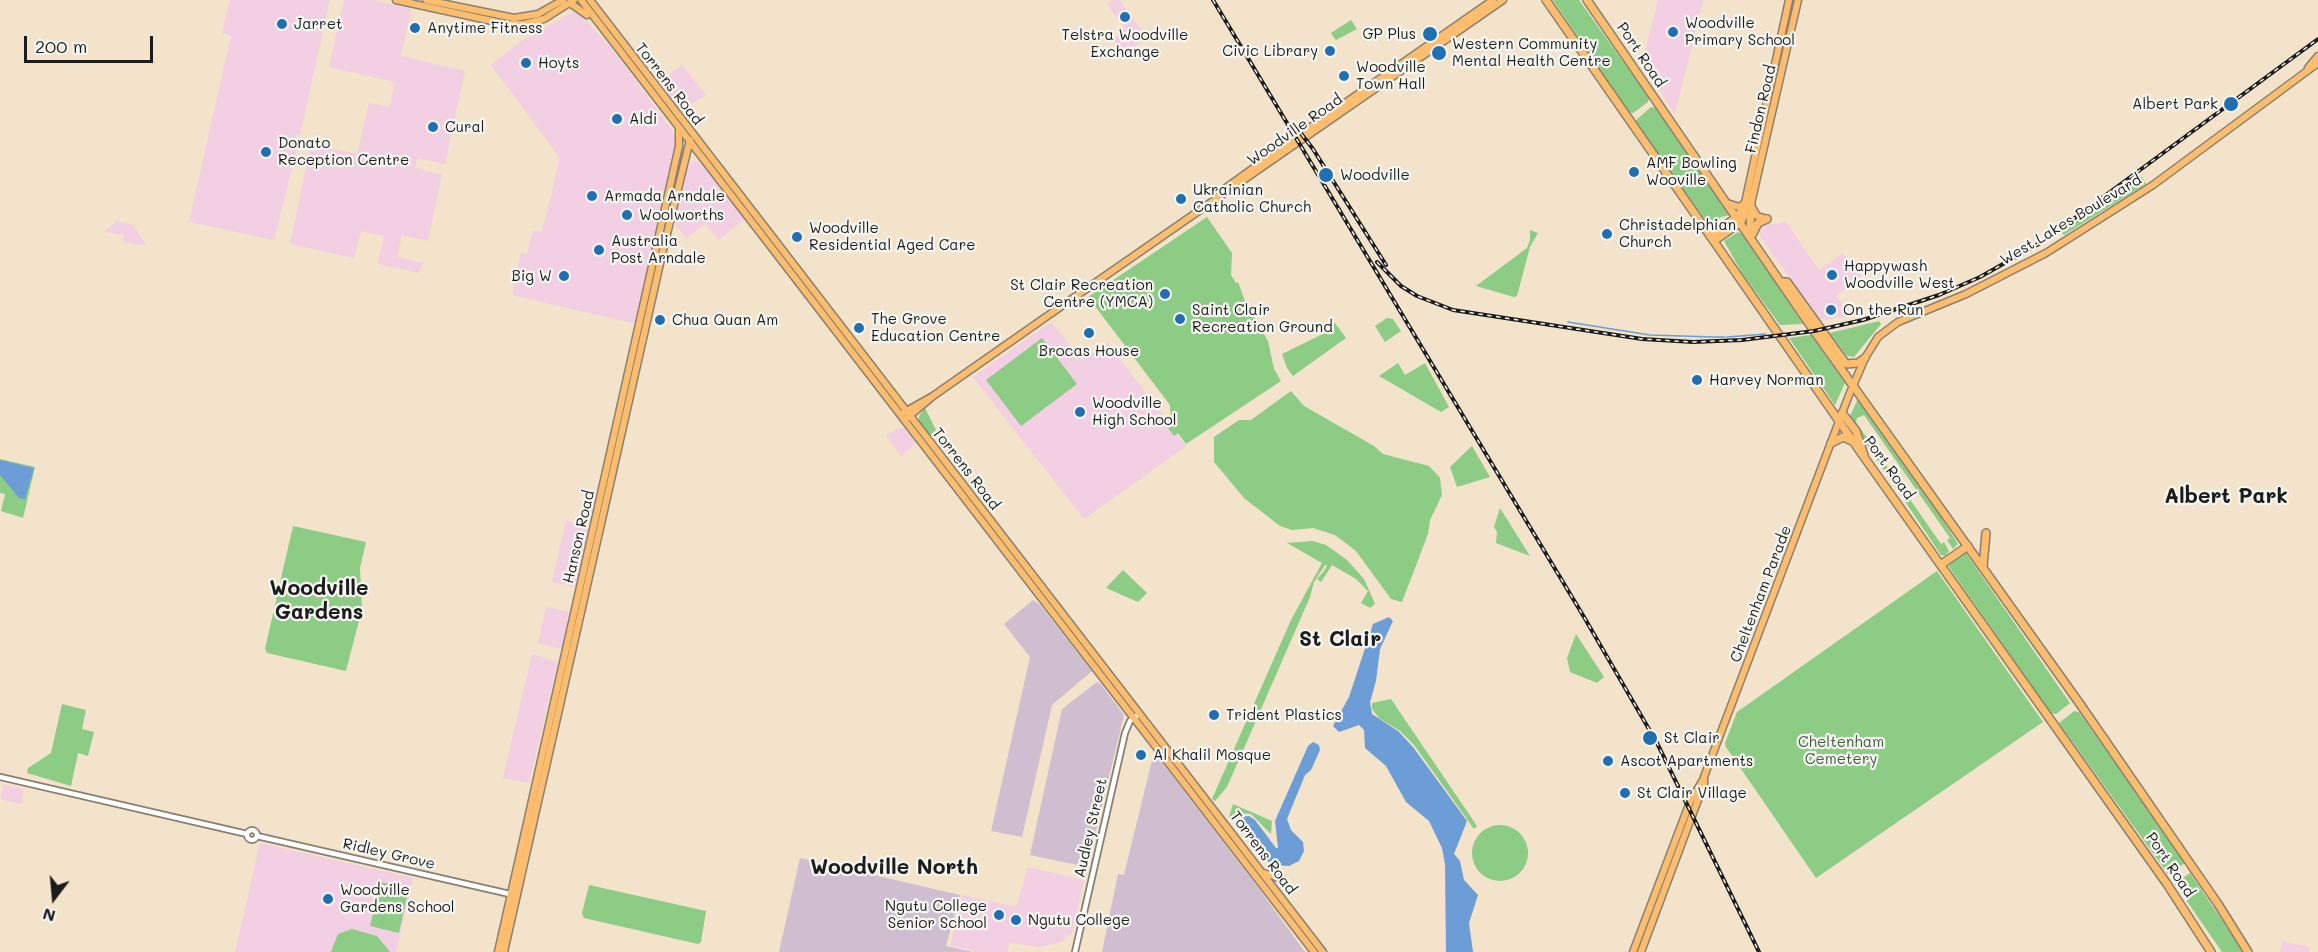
<!DOCTYPE html>
<style>
body{margin:0}
#map{position:relative;width:2318px;height:952px;overflow:hidden;background:#f2e3ca;font-family:Mali,sans-serif}
canvas{display:block}
.north{position:absolute;left:24px;top:868px;width:60px;height:60px;-webkit-text-stroke:4px #f6f6f2;paint-order:stroke;rotate:196deg;font-size:16px;font-weight:700;line-height:24px;text-align:center;color:#1c1c1c}
.north::after{content:'';display:block;margin:auto;width:21px;height:27px;background:#1c1c1c;clip-path:polygon(50% 0,100% 100%,50% 72%,0 100%)}
.scale{position:absolute;left:24px;top:36px;width:129px;height:27px;box-sizing:border-box;border:3px solid #1c1c1c;border-top:0;padding-left:8px;font-size:18px;line-height:21px;white-space:nowrap;color:#1c1c1c;-webkit-text-stroke:4px #f6f6f2;paint-order:stroke}
</style>
<div id="map">
<canvas width="2318" height="952"></canvas>
<div class="north">N</div>
<div class="scale">200 m</div>
</div>
<script>
const ctx = document.querySelector('canvas').getContext('2d');
ctx.lineJoin = 'round';
function fill(path, color) { ctx.fillStyle = color; ctx.fill(path, 'evenodd'); }
const poly = rows => new Path2D(rows.map(r => 'M' + r).join(''));
function strokePath(path, color, width, dash) { ctx.strokeStyle = color; ctx.lineWidth = width; ctx.lineCap = dash ? 'butt' : 'round'; ctx.setLineDash(dash || []); ctx.stroke(path); }
function label(font, color, halo, rows, align = 'center') {
  ctx.font = font + ' Mali,sans-serif'; ctx.lineWidth = 4.5; ctx.setLineDash([]); ctx.textBaseline = 'middle'; ctx.strokeStyle = halo; ctx.fillStyle = color; for (const [text, x, y, turn = 0] of rows) {
    ctx.save(); ctx.translate(x, y); ctx.rotate((+turn || 0) * Math.PI / 180); ctx.textAlign = isNaN(turn) ? turn : align; if (halo) ctx.strokeText(text, 0, 0); ctx.fillText(text, 0, 0); ctx.restore();
  }
}
const built = poly([
 [230,0,330,0,300,135,296,135,296,138,299,140,274,240,189,222,231,36,222,33],
 [344,0,373,0,411,9,401,56,465,71,445,164,417,158,415,168,442,175,428,241,402,235,397,257,423,263,419,273,378,264,384,236,361,231,354,258,290,244,311,144,357,154,369,103,390,107,395,82,329,67],
 [1113,0,1119,0,1147,37,1124,54,1113,40,1125,28,1107,4],
 [1658,0,1703,0,1675,114,1642,64],
 [575,11,580,13,617,55,672,130,676,140,635,321,632,323,512,295,521,252,527,254,533,230,542,232,560,158,491,65,521,41],
 [682,65,706,95,681,111,659,82],
 [692,160,700,162,744,219,719,240,705,224,686,238,675,224,686,172],
 [117,221,133,225,147,246,123,242,124,235,104,232],
 [1786,222,1819,270,1843,253,1861,277,1836,296,1850,315,1821,321,1759,235,1763,226],
 [1051,322,1082,360,1108,343,1186,446,1084,519,973,377],
 [899,428,905,429,916,443,901,456,886,436],
 [566,520,589,528,576,587,552,582],
 [546,607,569,612,562,647,559,648,538,643],
 [532,654,558,662,529,783,503,778],
 [3,785,24,789,21,804,0,799],
 [260,843,413,878,396,952,235,952],
 [1028,867,1084,880,1072,933,1061,942,1040,947,1010,943,1007,952,978,952,950,945,962,895,1012,906,1017,905],
 [2283,941,2309,947,2310,952,2280,952]
]);
const industrial = poly([
 [1033,600,1040,605,1092,671,1052,705,1022,837,991,831,1030,657,1004,624],
 [1097,682,1100,683,1124,715,1087,867,1030,855,1062,709],
 [1154,752,1257,886,1305,952,1102,952,1118,874,1124,875],
 [800,858,960,895,946,946,973,952,779,952]
]);
const green = poly([
 [1553,0,1579,0,1649,98,1648,102,1633,113,1629,112],
 [1351,20,1357,29,1336,40,1331,33],
 [1651,107,1656,108,1730,215,1721,217,1711,228,1635,121],
 [2141,176,2146,184,2064,235,2061,232],
 [1207,217,1232,253,1231,275,1236,283,1238,282,1246,304,1268,341,1274,369,1281,381,1186,444,1178,433,1174,436,1168,428,1171,425,1170,405,1088,297],
 [1530,230,1538,233,1530,247,1517,296,1514,297,1476,286,1527,248,1530,240],
 [1738,232,1743,234,1803,324,1780,325,1742,273,1724,241],
 [1387,318,1393,319,1401,331,1385,342,1375,326],
 [1879,321,1881,324,1854,357,1847,356,1830,333],
 [1335,323,1346,338,1293,376,1287,368,1282,354,1329,331],
 [1811,335,1845,383,1835,405,1789,338],
 [1042,338,1077,384,1021,426,986,380],
 [1398,363,1405,375,1425,363,1449,407,1441,412,1379,376],
 [1291,391,1304,406,1374,446,1383,454,1429,466,1440,478,1442,495,1430,520,1428,534,1402,602,1391,599,1356,551,1335,535,1313,528,1292,530,1280,526,1244,498,1214,462,1214,437,1239,420,1251,420],
 [1858,399,1911,470,1958,544,1953,549,1947,540,1950,538,1864,415,1857,418,1856,422,1941,544,1944,542,1949,551,1945,556,1941,555,1849,418],
 [925,408,936,430,929,436,919,424,919,416],
 [1472,446,1490,477,1457,487,1450,467],
 [0,459,35,467,23,518,1,511,5,494,0,493],
 [1500,508,1530,556,1496,543,1497,532,1494,527],
 [293,526,366,542,360,568,362,609,346,671,267,653,265,649],
 [1313,541,1326,545,1347,560,1364,579,1375,604,1370,608,1361,603,1368,591,1356,579,1332,565,1321,582,1317,579,1324,571,1327,565,1325,565,1314,582,1310,597,1227,787,1215,801,1212,799,1291,620,1322,563,1287,543],
 [1965,552,2070,703,2056,714,2051,713,1949,567,1950,561],
 [1123,570,1147,593,1138,602,1106,588],
 [1937,571,2043,722,1816,878,1726,747,1725,743,1737,712],
 [1576,634,1604,677,1597,683,1570,672,1567,658],
 [1391,699,1477,826,1474,829,1414,745,1400,731,1379,718,1372,709,1372,703],
 [62,704,86,710,82,729,94,732,88,756,78,753,71,786,27,773,28,768,51,753],
 [2074,711,2079,712,2185,863,2168,874,2059,723],
 [1233,804,1272,821,1271,834,1251,814,1240,813,1229,817],
 '1472 853a28 28 0 1 1 56 0a28 28 0 1 1-56 0Z',
 [2190,873,2240,947,2243,952,2222,952,2175,884],
 [380,882,409,888,399,933,370,926],
 [589,885,706,911,701,942,698,944,584,918,582,913],
 [352,929,377,936,390,952,331,952,338,934]
]);
const water = poly([
 [0,460,34,468,25,499,19,498,0,475],
 [1389,617,1393,621,1380,649,1376,681,1370,702,1372,714,1398,731,1413,747,1467,821,1454,854,1460,861,1464,880,1478,895,1469,923,1473,952,1446,952,1445,864,1442,848,1429,821,1406,802,1386,766,1365,748,1364,730,1359,725,1339,732,1333,726,1349,697,1373,624],
 [1313,742,1319,745,1320,750,1311,770,1305,775,1287,819,1291,830,1303,842,1304,851,1299,861,1289,866,1272,865,1257,851,1240,817,1249,816,1255,820,1276,848,1278,848,1275,821,1308,746]
]);
const stream = poly([
 [1568,322,1650,335,1714,337],
 [1715,337,1725,337],
 [1727,337,1766,334]
]);
const minor = poly([
 [0,777,247,834],
 '247 835a5 5 0 1 1 10 0a5 5 0 1 1-10 0Z',
 [257,836,514,895],
 [1075,952,1125,733,1130,721,1139,714]
]);
const major = poly([
 [396,0,506,24,524,24,544,19,574,0],
 [426,0,514,18,538,14,563,0],
 [581,0,1314,952],
 [590,0,1323,952],
 [570,3,587,15],
 [2308,68,2318,56],
 [1219,195,1223,190,1305,131,1493,0],
 [1727,203,1739,207,1745,203],
 [1752,207,1757,216,1767,219],
 [1737,217,1745,203,1789,0],
 [1741,222,1751,204,1758,173,1798,0],
 [903,413,933,396],
 [907,418,933,396,1043,319,1503,0],
 [1264,873,1282,879],
 [498,952,679,146,679,129],
 [504,952,664,246,690,140],
 [1633,952,1690,802,1704,778],
 [1641,952,1704,784,1704,777,1849,395,1865,358,1878,337,1898,322,1966,294,2046,253,2153,185,2318,63]
]);
const highway = poly([
 [1546,0,1864,457,2167,884,2211,952],
 [1587,0,1814,331,2080,704,2218,904,2248,952],
 [1750,232,1751,204],
 [1752,235,1758,223,1767,219],
 [1710,236,1737,217],
 [1714,241,1741,222],
 [1781,282,1787,282,1846,364,1858,363,1865,358],
 [1842,413,1856,431,1864,455],
 [1831,443,1843,437,1852,441],
 [1942,564,1968,546],
 [1983,567,1986,533]
]);
const rail = poly([
 [1213,0,1584,617,1657,743,1759,952],
 [1296,127,1313,149,1386,265],
 [1377,262,1401,286,1417,296,1453,310,1642,339,1693,342,1742,340,1814,331,1863,320,1939,295,1980,277,2042,242,2318,39]
]);
const markers = [
 [1125,17,6,"#1f6fb2"],
 [282,24,6,"#1f6fb2"],
 [415,28,6,"#1f6fb2"],
 [1673,32,6,"#1f6fb2"],
 [1430,34,8,"#1f6fb2"],
 [1330,51,6,"#1f6fb2"],
 [1439,53,8,"#1f6fb2"],
 [526,63,6,"#1f6fb2"],
 [1344,76,6,"#1f6fb2"],
 [2231,104,8,"#1f6fb2"],
 [617,119,6,"#1f6fb2"],
 [433,127,6,"#1f6fb2"],
 [266,152,6,"#1f6fb2"],
 [1634,172,6,"#1f6fb2"],
 [1326,175,8,"#1f6fb2"],
 [592,196,6,"#1f6fb2"],
 [1181,199,6,"#1f6fb2"],
 [627,215,6,"#1f6fb2"],
 [1607,234,6,"#1f6fb2"],
 [797,237,6,"#1f6fb2"],
 [599,250,6,"#1f6fb2"],
 [1832,275,6,"#1f6fb2"],
 [564,276,6,"#1f6fb2"],
 [1165,294,6,"#1f6fb2"],
 [1831,310,6,"#1f6fb2"],
 [1180,319,6,"#1f6fb2"],
 [660,320,6,"#1f6fb2"],
 [859,328,6,"#1f6fb2"],
 [1089,333,6,"#1f6fb2"],
 [1697,380,6,"#1f6fb2"],
 [1080,412,6,"#1f6fb2"],
 [1214,715,6,"#1f6fb2"],
 [1650,738,8,"#1f6fb2"],
 [1141,755,6,"#1f6fb2"],
 [1608,761,6,"#1f6fb2"],
 [1625,793,6,"#1f6fb2"],
 [328,899,6,"#1f6fb2"],
 [999,915,6,"#1f6fb2"],
 [1016,920,6,"#1f6fb2"]
];
const poiNames = [
 ["Woodville",1685,23],
 ["Primary School",1685,40],
 ["Jarret",294,24],
 ["Anytime Fitness",427,28],
 ["GP Plus",1416,34,"right"],
 ["Telstra Woodville",1125,35,"center"],
 ["Exchange",1125,52,"center"],
 ["Western Community",1452,44],
 ["Mental Health Centre",1452,61],
 ["Civic Library",1318,51,"right"],
 ["Hoyts",538,63],
 ["Woodville",1356,67],
 ["Town Hall",1356,84],
 ["Albert Park",2218,104,"right"],
 ["Aldi",629,119],
 ["Cural",445,127],
 ["Donato",278,143],
 ["Reception Centre",278,160],
 ["AMF Bowling",1646,163],
 ["Wooville",1646,180],
 ["Woodville",1340,175],
 ["Ukrainian",1193,190],
 ["Catholic Church",1193,207],
 ["Armada Arndale",604,196],
 ["Woolworths",639,215],
 ["Christadelphian",1619,225],
 ["Church",1619,242],
 ["Woodville",809,228],
 ["Residential Aged Care",809,245],
 ["Australia",611,241],
 ["Post Arndale",611,258],
 ["Happywash",1844,266],
 ["Woodville West",1844,283],
 ["Big W",552,276,"right"],
 ["St Clair Recreation",1153,285,"right"],
 ["Centre (YMCA)",1153,302,"right"],
 ["Saint Clair",1192,310],
 ["Recreation Ground",1192,327],
 ["On the Run",1843,310],
 ["The Grove",871,319],
 ["Education Centre",871,336],
 ["Chua Quan Am",672,320],
 ["Brocas House",1089,351,"center"],
 ["Harvey Norman",1709,380],
 ["Woodville",1092,403],
 ["High School",1092,420],
 ["Trident Plastics",1226,715],
 ["St Clair",1664,738],
 ["Al Khalil Mosque",1153,755],
 ["Ascot Apartments",1620,761],
 ["St Clair Village",1637,793],
 ["Woodville",340,890],
 ["Gardens School",340,907],
 ["Ngutu College",987,906,"right"],
 ["Senior School",987,923,"right"],
 ["Ngutu College",1028,920]
];
const streetNames = [
 ["Port Road",1641,55,56],
 ["Torrens Road",669,84,52],
 ["Findon Road",1761,109,-77],
 ["Woodville Road",1295,130,-35],
 ["West Lakes Boulevard",2071,220,-31],
 ["Port Road",1889,468,54],
 ["Torrens Road",966,469,52],
 ["Hanson Road",579,537,-77],
 ["Cheltenham Parade",1761,594,-69],
 ["Audley Street",1091,828,-77],
 ["Torrens Road",1263,853,53],
 ["Ridley Grove",389,854,13],
 ["Port Road",2170,865,56]
];
const parkNames = [
 ["Cheltenham",1841,742],
 ["Cemetery",1841,759]
];
const districtNames = [
 ["Albert Park",2226,497],
 ["Woodville",319,589],
 ["Gardens",319,613],
 ["St Clair",1340,640],
 ["Woodville North",894,868]
];
fill(built, '#f2cfe2');
fill(industrial, '#cfbdd0');
fill(green, '#8ccc84');
fill(water, '#6c9dd6');
strokePath(stream, '#6c9dd6', 1.5);
strokePath(minor, '#878073', 8);
strokePath(major, '#878073', 9);
strokePath(highway, '#878073', 10);
strokePath(minor, '#fff', 4.5);
strokePath(major, '#fcbd6f', 6);
strokePath(highway, '#fcbd6f', 7);
strokePath(rail, '#1c1c1c', 4);
strokePath(rail, '#f6f6f2', 1.5, [4.5]);
for (const [x, y, r, color] of markers) { const dot = new Path2D(); dot.arc(x, y, r, 0, 2 * Math.PI); ctx.fillStyle = color; ctx.fill(dot); strokePath(dot, '#f6f6f2', 2); }
label('15px', '#1c1c1c', '#f6f6f2', poiNames, 'left');
label('15px', '#1c1c1c', '#f6f6f2', streetNames);
label('15px', '#435a40', '#f6f6f2', parkNames);
label('bold 21px', '#1c1c1c', '#f6f6f2', districtNames);
</script>
